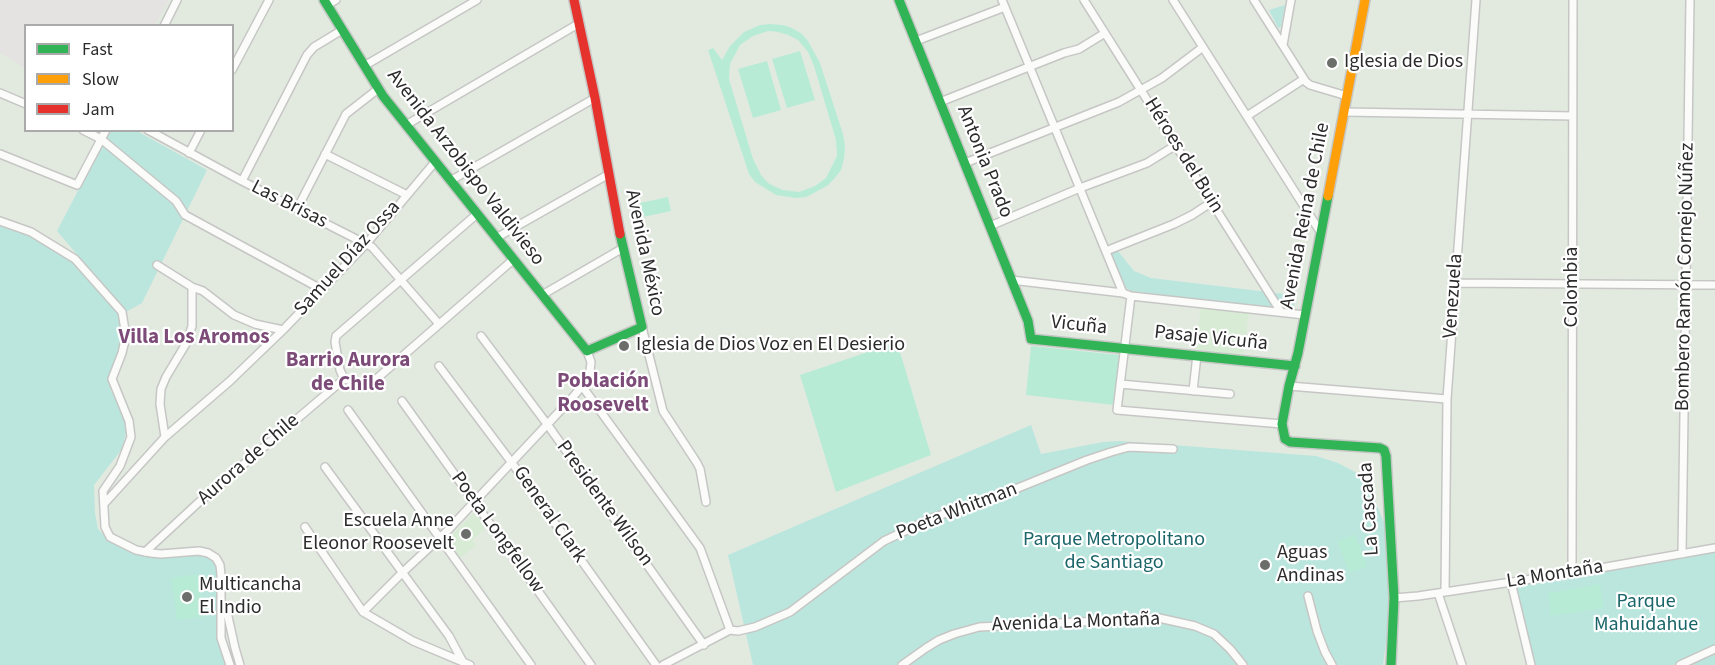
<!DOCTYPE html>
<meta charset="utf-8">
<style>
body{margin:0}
#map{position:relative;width:1715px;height:665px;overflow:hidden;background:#e2eae0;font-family:"Source Sans 3",sans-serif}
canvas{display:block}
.legend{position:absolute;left:24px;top:24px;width:210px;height:108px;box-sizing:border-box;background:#fff;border:2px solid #aaa;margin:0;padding:8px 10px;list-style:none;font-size:18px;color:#2b2b2b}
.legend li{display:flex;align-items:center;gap:12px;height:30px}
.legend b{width:30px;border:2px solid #aaa}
</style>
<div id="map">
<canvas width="1715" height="665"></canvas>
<ul class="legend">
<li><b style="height:8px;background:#30b455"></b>Fast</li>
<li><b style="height:8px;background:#ff9f0a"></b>Slow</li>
<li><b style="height:8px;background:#e5322d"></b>Jam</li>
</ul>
</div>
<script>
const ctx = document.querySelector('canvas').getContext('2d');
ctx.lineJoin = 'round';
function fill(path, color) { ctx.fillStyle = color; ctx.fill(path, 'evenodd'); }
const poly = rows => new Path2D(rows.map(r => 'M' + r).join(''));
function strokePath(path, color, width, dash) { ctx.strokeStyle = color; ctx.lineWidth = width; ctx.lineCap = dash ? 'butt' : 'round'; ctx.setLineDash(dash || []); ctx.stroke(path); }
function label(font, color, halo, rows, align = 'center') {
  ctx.font = font + ' "Source Sans 3",sans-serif'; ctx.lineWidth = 4.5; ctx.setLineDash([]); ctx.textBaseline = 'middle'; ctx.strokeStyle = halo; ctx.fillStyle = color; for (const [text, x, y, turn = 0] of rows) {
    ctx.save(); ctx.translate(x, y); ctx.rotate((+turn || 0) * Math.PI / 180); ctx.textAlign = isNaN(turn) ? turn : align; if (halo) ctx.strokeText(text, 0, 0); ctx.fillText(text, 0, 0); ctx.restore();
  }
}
const industrial = poly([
 [0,0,169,0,155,25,26,26,25,68,0,53]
]);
const education = poly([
 [1201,306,1249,313,1243,356,1195,349],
 [475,512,486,528,472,540,476,546,458,559,445,542]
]);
const green = poly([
 [1285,5,1281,27,1278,28,1269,10],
 [109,131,137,131,207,170,142,303,126,312,57,231],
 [0,224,45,243,58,251,75,264,120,315,124,336,108,382,112,393,124,413,127,429,122,449,94,485,95,513,98,529,108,540,125,550,142,556,203,555,210,557,215,562,218,568,219,582,219,645,227,665,0,665],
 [1117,250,1134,271,1151,278,1293,295,1295,312,1131,291,1125,287,1110,253],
 [1031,425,1041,454,1103,442,1120,441,1316,456,1338,463,1357,473,1371,491,1385,525,1391,602,1383,665,753,665,728,555],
 [1715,551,1715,665,1533,665,1514,586]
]);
const pitch = poly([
 [770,24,783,25,792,28,802,34,808,41,820,63,843,134,845,146,844,159,841,170,834,179,827,186,806,197,796,198,776,195,755,182,749,174,708,50,713,48,722,60,730,46,744,32,760,25],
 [768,31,778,32,788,35,798,40,808,52,814,66,836,140,837,156,826,178,815,186,799,192,783,190,776,187,768,183,761,175,753,159,729,79,730,64,740,45,753,36],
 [800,51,815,100,787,108,772,59],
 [767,61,781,110,753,118,738,69],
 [668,197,671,211,643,217,640,203],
 [897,342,931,455,836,492,800,375],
 [1031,346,1119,355,1114,405,1026,395],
 [1355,534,1367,567,1349,573,1337,541],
 [198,574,204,617,177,620,171,578],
 [1600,584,1604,608,1551,616,1548,593]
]);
const street = poly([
 [1002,0,1123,293],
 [1084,0,1281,312],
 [1173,0,1321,233],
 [1254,0,1306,82,1310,85,1347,96],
 [327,5,336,0],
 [164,26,177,0],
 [916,41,1005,7],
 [1283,45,1291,0],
 [364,66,477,0],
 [232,70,269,0],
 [0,93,26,104],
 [940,102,1064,53,1079,49,1105,33],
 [1344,112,1573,116],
 [1247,116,1304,79],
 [406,125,578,24],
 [83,130,101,139,176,201,185,215,321,289],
 [148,130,242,181,372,247,439,324],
 [189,153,201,130],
 [0,154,77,185,106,130],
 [325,154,407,195],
 [965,163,1119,102,1162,78,1203,47],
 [242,181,307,55,314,47,342,30],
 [450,181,595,98],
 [297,209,346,114,378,89],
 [0,221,31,232,75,259,122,312,126,336,122,353,112,379,129,421,131,437,120,466,103,491,105,527,110,537,136,550,151,553,161,554,199,551,208,553,216,558,220,565,221,575,221,638,230,665],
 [990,226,1080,188,1147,163,1176,145],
 [496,238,609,174],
 [1106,251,1174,224,1192,215,1212,202],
 [157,265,192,287,203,291,234,315,255,324,283,330],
 [1011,280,1123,293,1131,296,1305,315],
 [1454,283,1715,285],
 [542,295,623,248],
 [1131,296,1117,410,1282,424],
 [642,327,663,411,697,463,700,469,706,502],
 [481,336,547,424,704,645],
 [439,366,512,463,656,665],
 [344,379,340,370,335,342,336,336,477,214],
 [344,379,364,384,374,381,514,259],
 [1120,384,1230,394],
 [582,386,700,548,730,630],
 [1289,386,1447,399],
 [1193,391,1197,355],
 [402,401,591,665],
 [348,410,531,665],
 [165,437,160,404,161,389,166,377,187,342,192,326,192,287],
 [325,467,449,636,463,662],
 [104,504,165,437,230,381,283,330,366,244,435,162],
 [305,527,363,612,413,641,470,665],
 [145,552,198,503,344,379],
 [1682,554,1690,0],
 [1572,573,1573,0],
 [1511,582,1531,665],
 [1445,592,1447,399,1476,0],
 [1438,593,1462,665],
 [1308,596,1317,631,1325,652,1332,665],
 [1394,598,1418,596,1572,573,1715,548],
 [221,605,227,612,235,648,240,665],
 [363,612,403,572,448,530,573,397,582,386,590,371,591,362,587,351],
 [663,665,730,630,738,631,755,627,790,612,884,541,932,518,1008,492,1087,460,1111,452,1129,447,1173,449],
 [902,665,926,648,939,640,954,634,979,627,1159,618,1195,626,1214,634,1230,649,1243,665],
 [1680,665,1715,649]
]);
const fast = poly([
 [324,0,383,96,587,351,642,327,620,234],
 [899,0,1028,321,1031,339,1295,366],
 [1328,196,1298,353,1289,386,1282,424,1285,439,1290,442,1380,448,1384,450,1386,456,1394,598,1391,665]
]);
const slow = poly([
 [1328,196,1365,0]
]);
const jam = poly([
 [574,0,595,98,620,234]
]);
const markers = [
 [1332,63,6,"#6b6e6a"],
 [624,346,6,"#6b6e6a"],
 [466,534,6,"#6b6e6a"],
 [1265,565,6,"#6b6e6a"],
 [187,597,6,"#6b6e6a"]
];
const poiNames = [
 ["Iglesia de Dios",1344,63],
 ["Iglesia de Dios Voz en El Desierio",636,346],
 ["Escuela Anne",454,522,"right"],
 ["Eleonor Roosevelt",454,545,"right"],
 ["Aguas",1277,554],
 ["Andinas",1277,577],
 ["Multicancha",199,586],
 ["El Indio",199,609]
];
const streetNames = [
 ["Héroes del Buin",1183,156,58],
 ["Antonia Prado",984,162,68],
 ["Avenida Arzobispo Valdivieso",465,168,52],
 ["Las Brisas",289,205,27],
 ["Avenida Reina de Chile",1306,216,-79],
 ["Avenida México",644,253,78],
 ["Samuel Díaz Ossa",348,259,-48],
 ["Bombero Ramón Cornejo Núñez",1686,277,-89],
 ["Colombia",1573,287,-90],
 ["Venezuela",1454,296,-86],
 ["Vicuña",1079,326,6],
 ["Pasaje Vicuña",1211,339,6],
 ["Aurora de Chile",249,460,-41],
 ["Presidente Wilson",604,504,54],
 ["La Cascada",1370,509,-94],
 ["Poeta Whitman",957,512,-21],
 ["General Clark",549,515,55],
 ["Poeta Longfellow",497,533,54],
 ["La Montaña",1555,575,-9],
 ["Avenida La Montaña",1076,623,-2]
];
const parkNames = [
 ["Parque Metropolitano",1114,541],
 ["de Santiago",1114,564],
 ["Parque",1646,603],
 ["Mahuidahue",1646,626]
];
const neighbourhoodNames = [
 ["Villa Los Aromos",194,338],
 ["Barrio Aurora",348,361],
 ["de Chile",348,385],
 ["Población",603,382],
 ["Roosevelt",603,406]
];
fill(industrial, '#e4e3e1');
fill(education, '#d8ecd5');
fill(green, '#bae6de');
fill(pitch, '#b8ebd6');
strokePath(street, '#c6c7c5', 10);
strokePath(fast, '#c6c7c5', 12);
strokePath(slow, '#c6c7c5', 12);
strokePath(jam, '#c6c7c5', 12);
strokePath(street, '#fbfcfa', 7);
strokePath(fast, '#30b455', 9);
strokePath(slow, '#ff9f0a', 9);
strokePath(jam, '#e5322d', 9);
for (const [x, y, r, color] of markers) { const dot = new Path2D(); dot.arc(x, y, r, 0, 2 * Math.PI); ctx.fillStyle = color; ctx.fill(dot); strokePath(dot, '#fff', 2); }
label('20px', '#2b2b2b', '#fff', poiNames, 'left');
label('20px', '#2b2b2b', '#fff', streetNames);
label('20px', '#1a6569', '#fff', parkNames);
label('bold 21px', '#7c4b78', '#fff', neighbourhoodNames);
</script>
